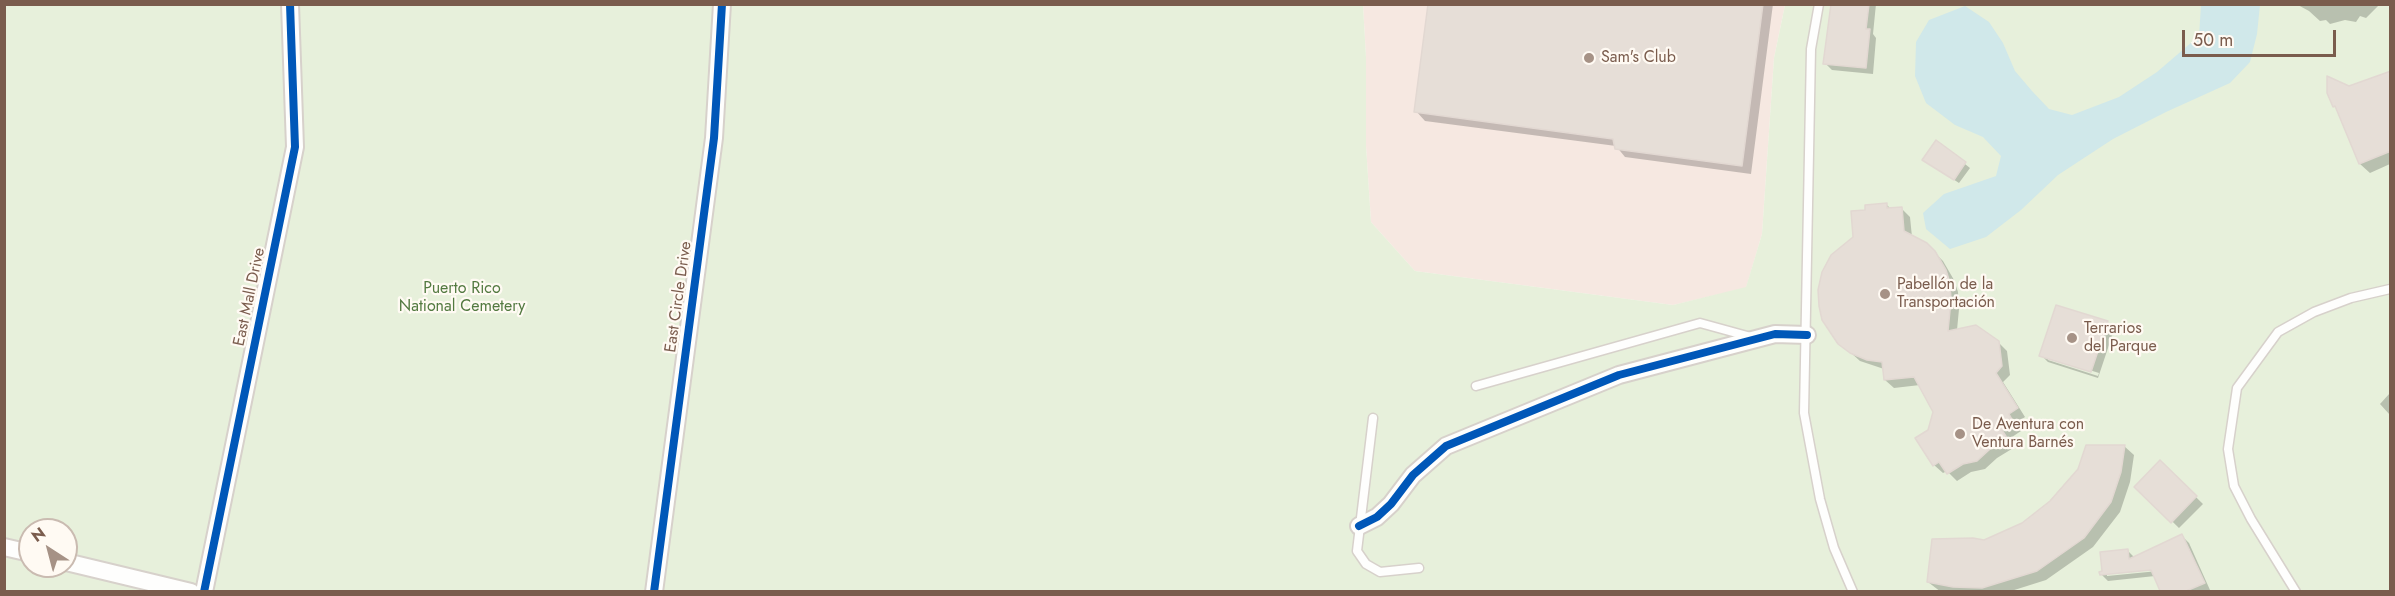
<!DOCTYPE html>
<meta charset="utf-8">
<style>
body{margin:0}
#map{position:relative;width:2395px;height:596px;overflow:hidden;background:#f9f5f0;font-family:Jost,sans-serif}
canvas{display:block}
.frame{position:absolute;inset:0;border:6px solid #7a5c4d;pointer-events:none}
.north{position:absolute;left:18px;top:518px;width:60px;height:60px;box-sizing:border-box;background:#fffaf3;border:2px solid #cabbb1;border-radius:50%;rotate:324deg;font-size:16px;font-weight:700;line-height:24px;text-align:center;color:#7a5c4d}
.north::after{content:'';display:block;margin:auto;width:21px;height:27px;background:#a69286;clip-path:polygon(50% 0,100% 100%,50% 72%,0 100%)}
.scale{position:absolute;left:2182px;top:30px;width:154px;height:27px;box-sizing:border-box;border:3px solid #7a5c4d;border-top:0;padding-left:8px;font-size:18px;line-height:21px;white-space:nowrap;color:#7a5c4d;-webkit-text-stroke:4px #fffaf3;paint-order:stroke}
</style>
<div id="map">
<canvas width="2395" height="596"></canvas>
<div class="frame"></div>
<div class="north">N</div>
<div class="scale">50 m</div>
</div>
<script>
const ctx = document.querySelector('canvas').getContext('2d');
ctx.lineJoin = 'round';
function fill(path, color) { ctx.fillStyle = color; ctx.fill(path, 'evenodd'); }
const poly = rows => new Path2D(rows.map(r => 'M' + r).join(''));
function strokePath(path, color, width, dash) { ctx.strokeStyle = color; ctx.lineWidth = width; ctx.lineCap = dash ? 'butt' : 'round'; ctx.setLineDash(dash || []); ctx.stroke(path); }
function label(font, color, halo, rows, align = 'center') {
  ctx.font = font + ' Jost,sans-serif'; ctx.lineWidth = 4.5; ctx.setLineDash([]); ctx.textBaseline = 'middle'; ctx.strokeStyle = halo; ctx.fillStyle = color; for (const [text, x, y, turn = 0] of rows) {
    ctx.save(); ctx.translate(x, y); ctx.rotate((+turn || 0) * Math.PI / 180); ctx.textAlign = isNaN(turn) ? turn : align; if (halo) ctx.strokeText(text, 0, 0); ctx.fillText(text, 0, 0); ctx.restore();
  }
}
const commercial = poly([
 [1363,5,1785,5,1774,58,1762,234,1746,288,1673,305,1415,271,1371,222,1366,146,1366,57]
]);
const green = poly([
 [4,5,1363,5,1366,57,1366,146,1371,222,1415,271,1673,305,1746,287,1762,234,1774,58,1785,5,2390,5,2390,591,5,591],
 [30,530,66,530,66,566,30,566]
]);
const water = poly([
 [2201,5,2260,5,2257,34,2250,62,2230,83,2166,112,2113,139,2058,175,2021,210,1986,237,1950,249,1926,229,1923,213,1944,194,1996,176,2001,156,1983,137,1955,125,1926,103,1915,76,1916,42,1929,20,1965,6,1989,22,2003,43,2015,71,2032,91,2049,109,2072,115,2119,97,2157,72,2199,36]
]);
const shadow = poly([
 [1430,4,1773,4,1751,174,1625,157,1616,146,1425,121,1416,111],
 [1832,4,1876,4,1873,34,1876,38,1873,74,1832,70,1825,63],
 [2296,4,2380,4,2366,18,2360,16,2356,22,2345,20,2330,24,2326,20,2320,21,2309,11],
 [2390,72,2390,164,2370,173,2360,164,2338,110,2334,106,2349,87],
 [1937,142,1970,168,1959,183,1924,160],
 [1886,204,1891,209,1901,208,1910,217,1912,237,1926,244,1943,261,1954,280,1958,292,1959,309,1957,330,1998,342,2007,351,2010,375,2003,382,2025,417,2016,423,2021,431,2009,439,2015,447,1997,458,1985,469,1971,472,1957,481,1947,471,1943,473,1934,465,1930,430,1935,411,1920,385,1894,388,1885,380,1884,369,1860,361,1840,343,1855,238,1867,212],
 [2107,323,2114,330,2098,378,2048,362,2041,355],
 [2048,357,2099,373,2098,376,2048,360],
 [2390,393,2390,415,2380,404],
 [2124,446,2134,455,2130,482,2120,512,2093,547,2046,580,2008,592,1941,592,1928,582,1984,541,2023,525],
 [2160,462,2203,504,2179,528,2137,487],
 [2182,536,2189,543,2210,590,2162,592,2155,576,2108,581,2101,574,2128,551,2135,558],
 [2158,568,2158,571,2107,576,2107,573]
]);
const building = poly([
 [1428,4,1763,4,1742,166,1615,149,1613,139,1414,112,1428,4],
 [1831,4,1869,4,1866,29,1870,29,1866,68,1823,64,1831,4],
 [2391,71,2391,151,2359,164,2335,106,2333,107,2327,93,2327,76,2349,86,2391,71],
 [1936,140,1966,162,1954,180,1922,160,1936,140],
 [1887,203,1887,208,1902,207,1904,231,1927,243,1935,251,1946,270,1950,283,1951,300,1948,331,1976,325,1999,341,2002,366,1996,373,2018,408,2009,414,2014,423,2002,430,2007,438,1989,450,1977,461,1963,464,1947,474,1939,462,1933,466,1915,438,1928,430,1933,412,1914,377,1884,380,1882,362,1867,360,1850,353,1838,344,1822,320,1819,306,1818,290,1822,272,1831,255,1853,237,1851,211,1865,210,1865,205,1887,203],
 [2056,305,2108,321,2091,372,2039,356,2056,305],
 [2086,445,2125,445,2121,472,2111,502,2084,538,2037,571,1982,588,1953,587,1927,582,1932,539,1973,538,1984,540,2022,523,2050,501,2078,469,2086,445],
 [2160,460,2197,496,2171,523,2134,487,2160,460],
 [2182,534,2205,583,2186,591,2160,591,2151,570,2100,575,2099,572,2102,571,2100,552,2128,549,2129,559,2182,534]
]);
const service = poly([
 [1819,4,1811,49,1804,413,1820,499,1834,548,1853,592],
 [1476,386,1700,323,1751,337],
 [1373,418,1357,551,1366,564,1380,572,1419,568],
 [2296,592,2251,519,2234,486,2228,449,2237,388,2278,332,2314,312,2351,298,2390,289]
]);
const minor = poly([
 [1359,526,1377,517,1391,504,1413,475,1446,446,1619,375,1775,334,1807,335],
 [4,547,30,553],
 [66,562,191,592],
 [204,592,295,147,290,4],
 [654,592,714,138,722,4]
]);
const cycleway = poly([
 [1359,526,1377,517,1391,504,1413,475,1446,446,1619,375,1775,334,1807,335],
 [204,592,295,147,290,4],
 [654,592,714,138,722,4]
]);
const markers = [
 [1589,58,6,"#a69286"],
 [1885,294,6,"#a69286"],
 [2072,338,6,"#a69286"],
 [1960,434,6,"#a69286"]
];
const poiNames = [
 ["Sam's Club",1601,58],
 ["Pabellón de la",1897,285],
 ["Transportación",1897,303],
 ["Terrarios",2084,329],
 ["del Parque",2084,347],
 ["De Aventura con",1972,425],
 ["Ventura Barnés",1972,443]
];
const parkNames = [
 ["Puerto Rico",462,289],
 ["National Cemetery",462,307]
];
const streetNames = [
 ["East Mall Drive",250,297,-78],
 ["East Circle Drive",679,297,-82]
];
fill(commercial, '#f6e8e1');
fill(green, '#e7f0db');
fill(water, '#d0e8ea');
fill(shadow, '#0003');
fill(building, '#e6ded7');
strokePath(building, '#e2d8d2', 1.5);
strokePath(service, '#d7d1cb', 11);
strokePath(minor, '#d7d1cb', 20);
strokePath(service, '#fefefd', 8);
strokePath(minor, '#fefefd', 16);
strokePath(cycleway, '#0057b8', 8);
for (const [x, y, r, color] of markers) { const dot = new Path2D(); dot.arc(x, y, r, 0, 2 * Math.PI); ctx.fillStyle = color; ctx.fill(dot); strokePath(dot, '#fffaf3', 2); }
label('16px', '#7a5c4d', '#fffaf3', poiNames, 'left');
label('16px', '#537a41', '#fffaf3', parkNames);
label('16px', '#7a5c4d', '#fffaf3', streetNames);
</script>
